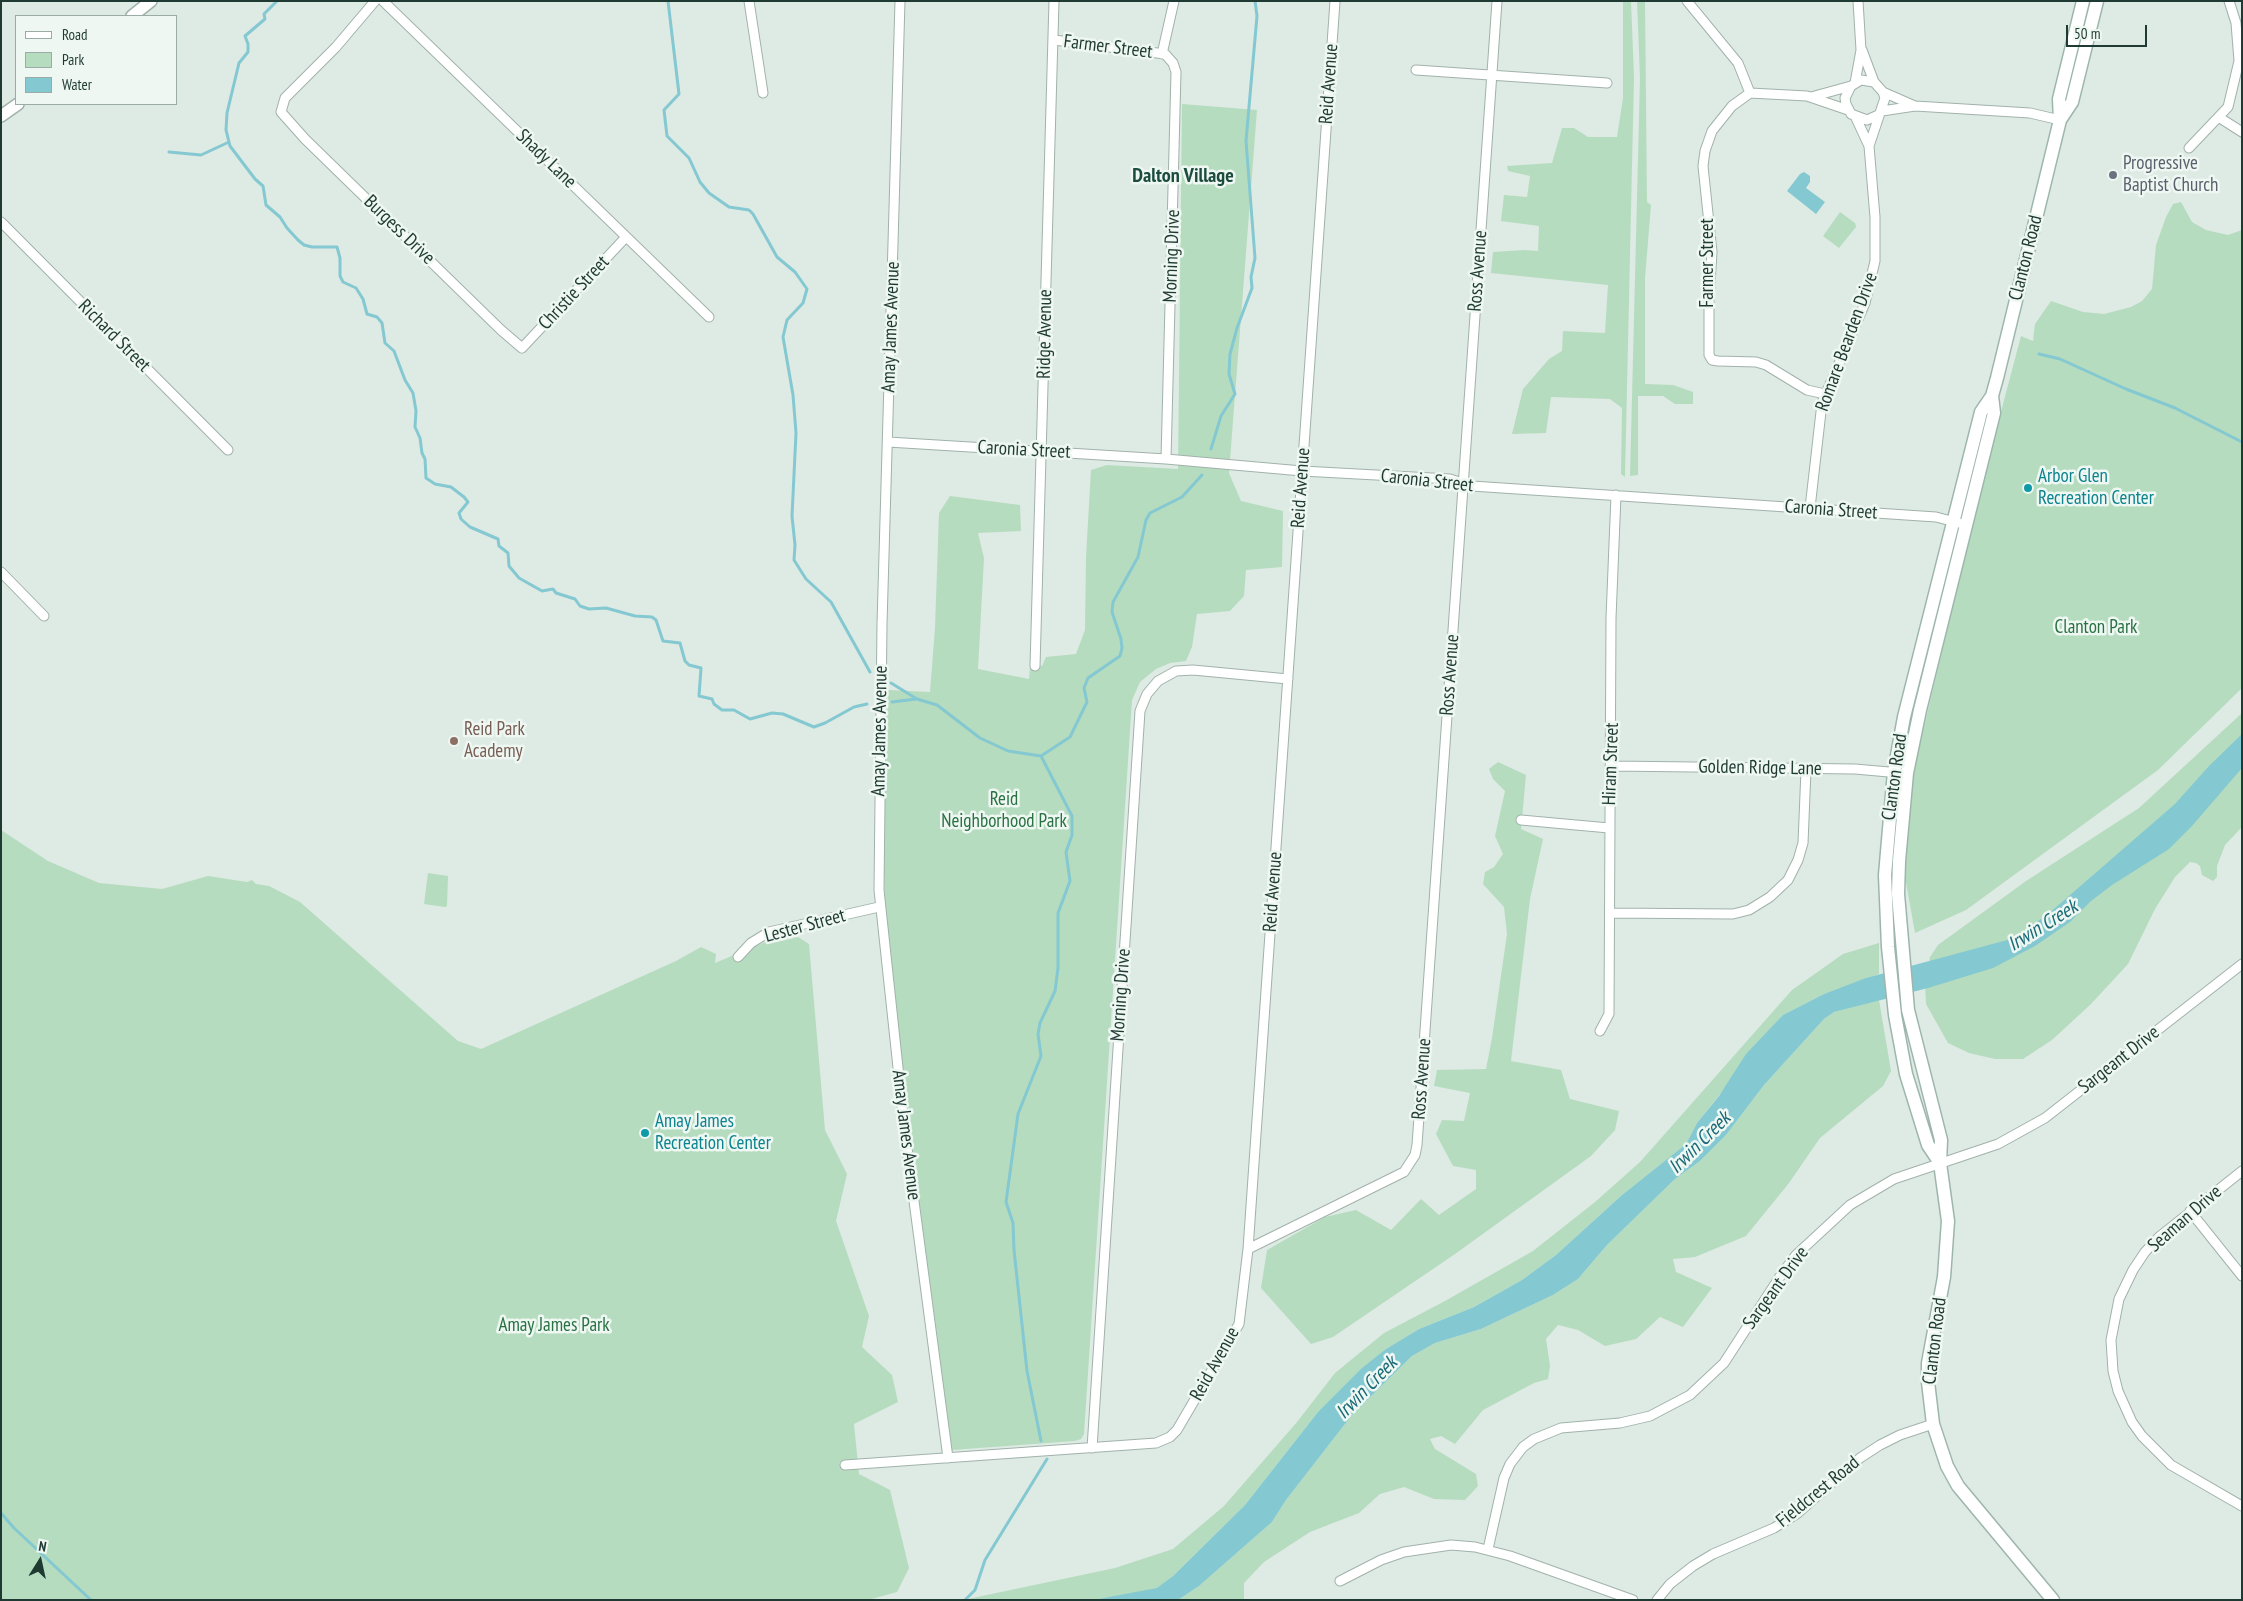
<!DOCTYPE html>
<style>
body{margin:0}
#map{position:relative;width:2243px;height:1601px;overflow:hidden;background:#deeae4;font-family:"PT Sans Narrow",sans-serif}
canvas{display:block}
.frame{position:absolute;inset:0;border:2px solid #1f3a32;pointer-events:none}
.legend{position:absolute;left:15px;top:15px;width:162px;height:90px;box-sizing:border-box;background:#eef7f2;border:1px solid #9baba5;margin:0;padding:6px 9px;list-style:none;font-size:15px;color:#1f3a32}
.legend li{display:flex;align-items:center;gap:10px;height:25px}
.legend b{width:25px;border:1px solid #9baba5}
.north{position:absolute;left:15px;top:1536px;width:50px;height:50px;-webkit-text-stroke:4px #eef7f2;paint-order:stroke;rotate:10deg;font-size:14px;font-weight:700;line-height:20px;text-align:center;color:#1f3a32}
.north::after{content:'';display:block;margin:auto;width:18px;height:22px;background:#1f3a32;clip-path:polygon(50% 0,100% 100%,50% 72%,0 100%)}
.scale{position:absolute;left:2066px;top:25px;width:81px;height:22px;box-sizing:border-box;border:2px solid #1f3a32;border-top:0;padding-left:6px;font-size:15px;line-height:18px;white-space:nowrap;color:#1f3a32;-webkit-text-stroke:4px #eef7f2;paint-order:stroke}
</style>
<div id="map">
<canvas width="2243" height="1601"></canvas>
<div class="frame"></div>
<ul class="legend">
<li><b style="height:6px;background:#fff"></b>Road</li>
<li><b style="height:14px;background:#b6dcbf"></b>Park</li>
<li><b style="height:14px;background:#84c8d1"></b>Water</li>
</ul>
<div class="north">N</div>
<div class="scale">50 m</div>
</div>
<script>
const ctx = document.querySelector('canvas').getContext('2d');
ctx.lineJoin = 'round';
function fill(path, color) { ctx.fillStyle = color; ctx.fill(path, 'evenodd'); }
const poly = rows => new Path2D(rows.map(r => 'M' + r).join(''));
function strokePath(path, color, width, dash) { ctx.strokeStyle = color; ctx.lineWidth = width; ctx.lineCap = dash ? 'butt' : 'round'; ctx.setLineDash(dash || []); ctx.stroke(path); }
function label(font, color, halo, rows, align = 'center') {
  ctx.font = font + ' "PT Sans Narrow",sans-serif'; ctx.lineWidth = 5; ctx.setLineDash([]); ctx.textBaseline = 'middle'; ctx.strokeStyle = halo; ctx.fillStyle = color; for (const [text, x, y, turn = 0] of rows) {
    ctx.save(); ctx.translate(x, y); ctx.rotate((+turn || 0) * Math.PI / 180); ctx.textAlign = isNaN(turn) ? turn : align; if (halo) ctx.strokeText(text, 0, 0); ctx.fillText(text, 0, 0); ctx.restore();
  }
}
const green = poly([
 [1623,1,1631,1,1634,77,1625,477,1621,474,1622,408,1610,399,1551,397,1546,433,1512,434,1523,389,1549,359,1562,351,1563,331,1605,333,1608,285,1491,273,1493,252,1524,250,1538,251,1539,226,1501,221,1504,195,1527,197,1530,176,1508,171,1507,166,1552,163,1562,128,1574,128,1588,137,1617,137,1623,98],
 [1637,1,1645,1,1647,202,1651,205,1645,278,1645,384,1673,385,1693,392,1693,404,1675,404,1663,396,1638,396,1638,475,1630,476,1640,78],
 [1182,104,1257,110,1229,473,1241,501,1283,511,1282,567,1246,570,1244,596,1230,611,1197,614,1192,647,1186,661,1170,663,1156,669,1140,682,1132,700,1084,1434,1081,1439,1075,1441,952,1450,910,1131,885,920,883,820,888,690,930,692,935,628,939,513,950,496,1020,505,1021,531,978,533,984,558,978,669,1029,679,1030,666,1042,666,1046,657,1076,654,1085,630,1086,557,1091,470,1107,465,1178,469],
 [2181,202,2192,222,2206,230,2228,235,2242,230,2242,688,2158,770,1966,910,1915,933,1905,877,1906,848,1915,765,1980,491,2021,336,2033,341,2035,324,2051,301,2083,312,2104,314,2131,307,2142,301,2152,289,2156,245,2166,217,2173,204],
 [1840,212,1855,223,1856,227,1839,248,1823,236],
 [2242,713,2242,827,2225,845,2217,866,2217,877,2213,881,2202,875,2200,866,2196,863,2190,862,2175,877,2155,909,2128,964,2091,1004,2052,1040,2023,1059,1995,1059,1969,1053,1948,1043,1926,1004,1925,984,1930,957,1938,945,2026,881,2139,808],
 [1498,762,1526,775,1521,829,1543,839,1530,899,1511,1061,1561,1070,1570,1099,1619,1111,1615,1130,1591,1156,1455,1254,1333,1337,1311,1344,1261,1288,1267,1250,1325,1217,1356,1210,1391,1230,1421,1199,1439,1215,1476,1189,1476,1170,1453,1166,1436,1134,1442,1120,1464,1121,1470,1093,1434,1086,1437,1070,1486,1069,1492,1038,1507,934,1504,907,1483,884,1485,872,1494,867,1503,854,1495,836,1505,791,1493,779,1489,769],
 [1,830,48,861,99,883,162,889,208,876,247,882,252,880,256,884,269,886,300,902,458,1041,481,1049,676,961,701,947,716,954,715,963,780,936,781,941,798,937,809,944,825,1130,847,1174,836,1221,869,1316,862,1347,892,1375,898,1402,854,1424,859,1474,890,1490,909,1568,897,1592,868,1600,1,1600],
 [428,873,448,876,447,906,445,907,424,904],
 [1879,943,1879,974,1824,994,1783,1015,1697,1123,1686,1144,1622,1195,1556,1255,1522,1280,1474,1307,1419,1329,1386,1349,1318,1412,1245,1505,1173,1576,1157,1589,1093,1600,963,1600,1115,1568,1173,1549,1224,1506,1297,1422,1335,1373,1384,1333,1445,1301,1533,1251,1595,1202,1640,1162,1792,990,1843,954],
 [1879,1000,1891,1071,1883,1086,1820,1138,1789,1183,1746,1236,1695,1257,1673,1259,1676,1272,1712,1288,1683,1327,1660,1317,1636,1339,1605,1346,1578,1330,1558,1325,1546,1339,1550,1366,1548,1379,1534,1383,1483,1410,1455,1444,1441,1436,1430,1439,1435,1449,1476,1474,1478,1486,1465,1500,1434,1499,1404,1487,1380,1494,1359,1513,1310,1532,1264,1562,1244,1583,1244,1600,1178,1600,1199,1586,1272,1522,1286,1500,1352,1415,1412,1356,1435,1343,1481,1329,1553,1295,1578,1279,1607,1245,1675,1179,1700,1161,1726,1135,1764,1085,1824,1019,1834,1012]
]);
const water = poly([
 [1804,172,1810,176,1810,182,1806,188,1825,202,1816,214,1787,191,1800,174],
 [2242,734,2242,768,2192,826,2169,849,2112,885,2091,901,2070,922,2035,946,1993,968,1928,988,1834,1012,1824,1019,1764,1085,1726,1135,1700,1161,1675,1179,1607,1245,1578,1279,1553,1295,1481,1329,1435,1343,1412,1356,1352,1415,1286,1500,1272,1522,1199,1586,1178,1600,1093,1600,1157,1588,1173,1576,1245,1505,1318,1412,1362,1368,1386,1349,1419,1329,1474,1307,1522,1280,1556,1255,1622,1195,1686,1144,1697,1123,1719,1096,1746,1054,1783,1015,1824,994,1866,978,2011,939,2047,915,2175,804,2209,766]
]);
const stream = poly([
 [277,1,264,14,265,19,245,36,248,44,248,52,239,63,227,113,226,130,230,146,255,179,263,186,266,205,280,217,287,228,298,240,304,245,312,247,337,247,340,258,340,276,343,282,356,288,363,299,367,314,377,317,382,323,385,343,394,351,405,380,413,393,416,411,415,427,420,438,422,453,425,459,426,478,435,484,451,487,464,497,468,502,459,513,461,519,470,527,498,539,499,546,508,553,509,566,519,578,542,591,553,589,556,593,575,599,580,606,589,609,606,608,635,616,652,617,656,620,663,641,680,643,685,661,689,665,701,668,699,696,712,699,714,704,722,710,734,710,750,719,772,713,783,714,814,727,825,723,854,707,867,704],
 [668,1,679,94,664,110,667,136,689,158,700,182,709,193,729,207,749,210,753,214,777,257,795,272,807,289,803,303,787,320,783,337,793,395,796,433,792,516,795,545,794,560,806,579,831,602,870,672],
 [169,152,201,155,229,142],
 [2039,354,2060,359,2126,389,2175,408,2242,442],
 [1211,449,1221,416,1235,394,1229,374,1230,354,1237,328,1252,288,1251,277,1255,258,1246,141,1257,16,1255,1],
 [891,683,917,699,937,705,980,738,1008,751,1041,756,1070,737,1087,702,1084,688,1088,678,1120,656,1122,648,1121,639,1112,612,1113,602,1138,557,1146,520,1150,513,1182,497,1202,475],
 [892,702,916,699],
 [1041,1441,1027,1371,1014,1250,1013,1223,1006,1202,1018,1114,1041,1056,1038,1034,1040,1023,1055,991,1058,968,1058,913,1070,881,1066,852,1072,835,1072,816,1041,756],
 [1,1513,14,1528,91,1600],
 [965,1600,975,1590,985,1560,1047,1459]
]);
const minor = poly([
 [375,1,336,47,285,98,281,112,305,139,501,330,522,348,626,237],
 [383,1,709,317],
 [749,1,763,93],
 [900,1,882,624,879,890,905,1133,948,1458],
 [1687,1,1738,63,1750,93],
 [1054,40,1165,54,1173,63,1176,72,1166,459],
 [1862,50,1874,82],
 [1162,54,1174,1],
 [1416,70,1607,83],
 [1855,83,1861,50,1858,1],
 [1883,92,1915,106],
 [1811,97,1851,86],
 [1882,111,1915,106,2030,113,2060,120],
 [1856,118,1869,146],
 [2220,118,2242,132],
 [2189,148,2228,107,2239,61,2236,23,2229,1],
 [1,222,228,450],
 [1825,394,1807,390,1766,365,1756,362,1718,361,1712,360,1709,355,1709,301,1712,252,1703,166,1705,151,1712,131,1732,106,1750,93,1807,96,1848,110],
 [888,442,1166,459,1302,471,1450,479,1472,486,1936,517,1959,523],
 [1810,508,1822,403,1865,303,1875,261,1875,217,1869,146,1885,98,1883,92,1874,82,1861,80,1851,86,1845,98,1846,104,1851,114,1867,120,1878,115],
 [1,572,44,616],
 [1035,666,1054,1],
 [1612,766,1855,769,1900,773],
 [1521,820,1609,828],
 [1610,913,1733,914,1749,910,1770,897,1788,880,1798,860,1803,843,1806,770],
 [738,957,751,943,769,932,879,907],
 [1600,1031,1609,1014,1611,618,1616,495],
 [2242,1171,2159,1237,2145,1252,2133,1270,2119,1299,2111,1340,2113,1371,2118,1391,2132,1422,2142,1436,2171,1465,2242,1506],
 [2190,1211,2242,1276],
 [1248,1249,1404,1172,1415,1155,1417,1145,1497,1],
 [1092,1448,1140,711,1147,694,1158,681,1176,671,1193,670,1288,679],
 [845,1465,1156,1443,1170,1437,1177,1430,1239,1324,1248,1249,1335,1],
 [1488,1549,1504,1478,1510,1464,1523,1447,1534,1439,1561,1428,1620,1423,1650,1416,1690,1395,1724,1363,1779,1278,1796,1255,1850,1205,1894,1179,1998,1144,2045,1118,2242,964],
 [1340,1581,1381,1560,1404,1552,1451,1545,1475,1547,1510,1556,1633,1600],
 [1657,1600,1670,1584,1693,1566,1713,1554,1774,1528,1798,1513,1860,1458,1880,1445,1900,1435,1933,1424]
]);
const tertiary = poly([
 [132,16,151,1],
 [1,116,18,104]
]);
const secondary = poly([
 [2060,120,2072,102,2097,1],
 [1992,396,1994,413,1920,710,1907,773,1899,861,1898,894,1908,1010,1941,1140,1940,1163,1948,1221,1944,1277,1928,1363,1928,1382,1933,1424,1947,1466,1958,1486,2053,1600],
 [1940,1163,1928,1145,1906,1074,1895,1015,1888,947,1885,875,1894,772,1904,717,1981,412,1992,396,1997,378,2060,120,2059,99,2083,1]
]);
const markers = [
 [2113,175,5,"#6b7280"],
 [2028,488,5,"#0f9aa8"],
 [454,741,5,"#8d6e63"],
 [645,1133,5,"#0f9aa8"]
];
const streetNames = [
 ["Farmer Street",1108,47,7],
 ["Reid Avenue",1329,84,-86],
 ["Shady Lane",546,159,44],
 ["Burgess Drive",399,230,44],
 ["Morning Drive",1172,256,-88],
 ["Clanton Road",2026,258,-76],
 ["Farmer Street",1708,263,-90],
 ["Ross Avenue",1478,271,-86],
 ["Christie Street",574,293,-47],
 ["Amay James Avenue",891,327,-88],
 ["Ridge Avenue",1045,334,-89],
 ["Richard Street",114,336,45],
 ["Romare Bearden Drive",1847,342,-70],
 ["Caronia Street",1024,450,3],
 ["Caronia Street",1427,481,6],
 ["Reid Avenue",1301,488,-86],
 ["Caronia Street",1831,510,4],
 ["Ross Avenue",1450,675,-86],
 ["Amay James Avenue",880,731,-89],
 ["Hiram Street",1611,764,-88],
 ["Golden Ridge Lane",1760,768,1],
 ["Clanton Road",1895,777,-82],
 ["Reid Avenue",1273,892,-86],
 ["Lester Street",805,926,-15],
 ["Morning Drive",1121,995,-86],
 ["Sargeant Drive",2119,1060,-38],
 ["Ross Avenue",1422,1079,-86],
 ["Amay James Avenue",906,1135,83],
 ["Seaman Drive",2185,1219,-41],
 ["Sargeant Drive",1776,1288,-54],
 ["Clanton Road",1935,1341,-83],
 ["Reid Avenue",1215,1364,-61],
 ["Fieldcrest Road",1818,1492,-39]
];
const worshipNames = [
 ["Progressive",2123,164],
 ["Baptist Church",2123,186]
];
const cultureNames = [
 ["Arbor Glen",2038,477],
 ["Recreation Center",2038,499],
 ["Amay James",655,1122],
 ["Recreation Center",655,1144]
];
const parkNames = [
 ["Clanton Park",2096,628],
 ["Reid",1004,800],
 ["Neighborhood Park",1004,822],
 ["Amay James Park",554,1326]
];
const educationNames = [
 ["Reid Park",464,730],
 ["Academy",464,752]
];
const neighbourhoodNames = [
 ["Dalton Village",1183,176]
];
const waterNames = [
 ["Irwin Creek",2043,926,-32],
 ["Irwin Creek",1700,1143,-45],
 ["Irwin Creek",1367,1388,-46]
];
fill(green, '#b6dcbf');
fill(water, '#84c8d1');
strokePath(stream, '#84c8d1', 3);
strokePath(minor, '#a1b2ab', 11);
strokePath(tertiary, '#a1b2ab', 14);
strokePath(secondary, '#9db6ac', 15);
strokePath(minor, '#fff', 9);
strokePath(tertiary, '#fff', 11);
strokePath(secondary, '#fff', 12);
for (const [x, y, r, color] of markers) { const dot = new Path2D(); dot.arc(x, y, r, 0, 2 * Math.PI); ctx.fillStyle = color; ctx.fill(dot); strokePath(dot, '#eef7f2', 2); }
label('19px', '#1f3a32', '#eef7f2', streetNames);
label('19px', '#5b616d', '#eef7f2', worshipNames, 'left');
label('19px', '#0d838f', '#eef7f2', cultureNames, 'left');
label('19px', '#297142', '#eef7f2', parkNames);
label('19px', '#785e54', '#eef7f2', educationNames, 'left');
label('bold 20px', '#1b4c3e', '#eef7f2', neighbourhoodNames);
label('italic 20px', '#196976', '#eef7f2', waterNames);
</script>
